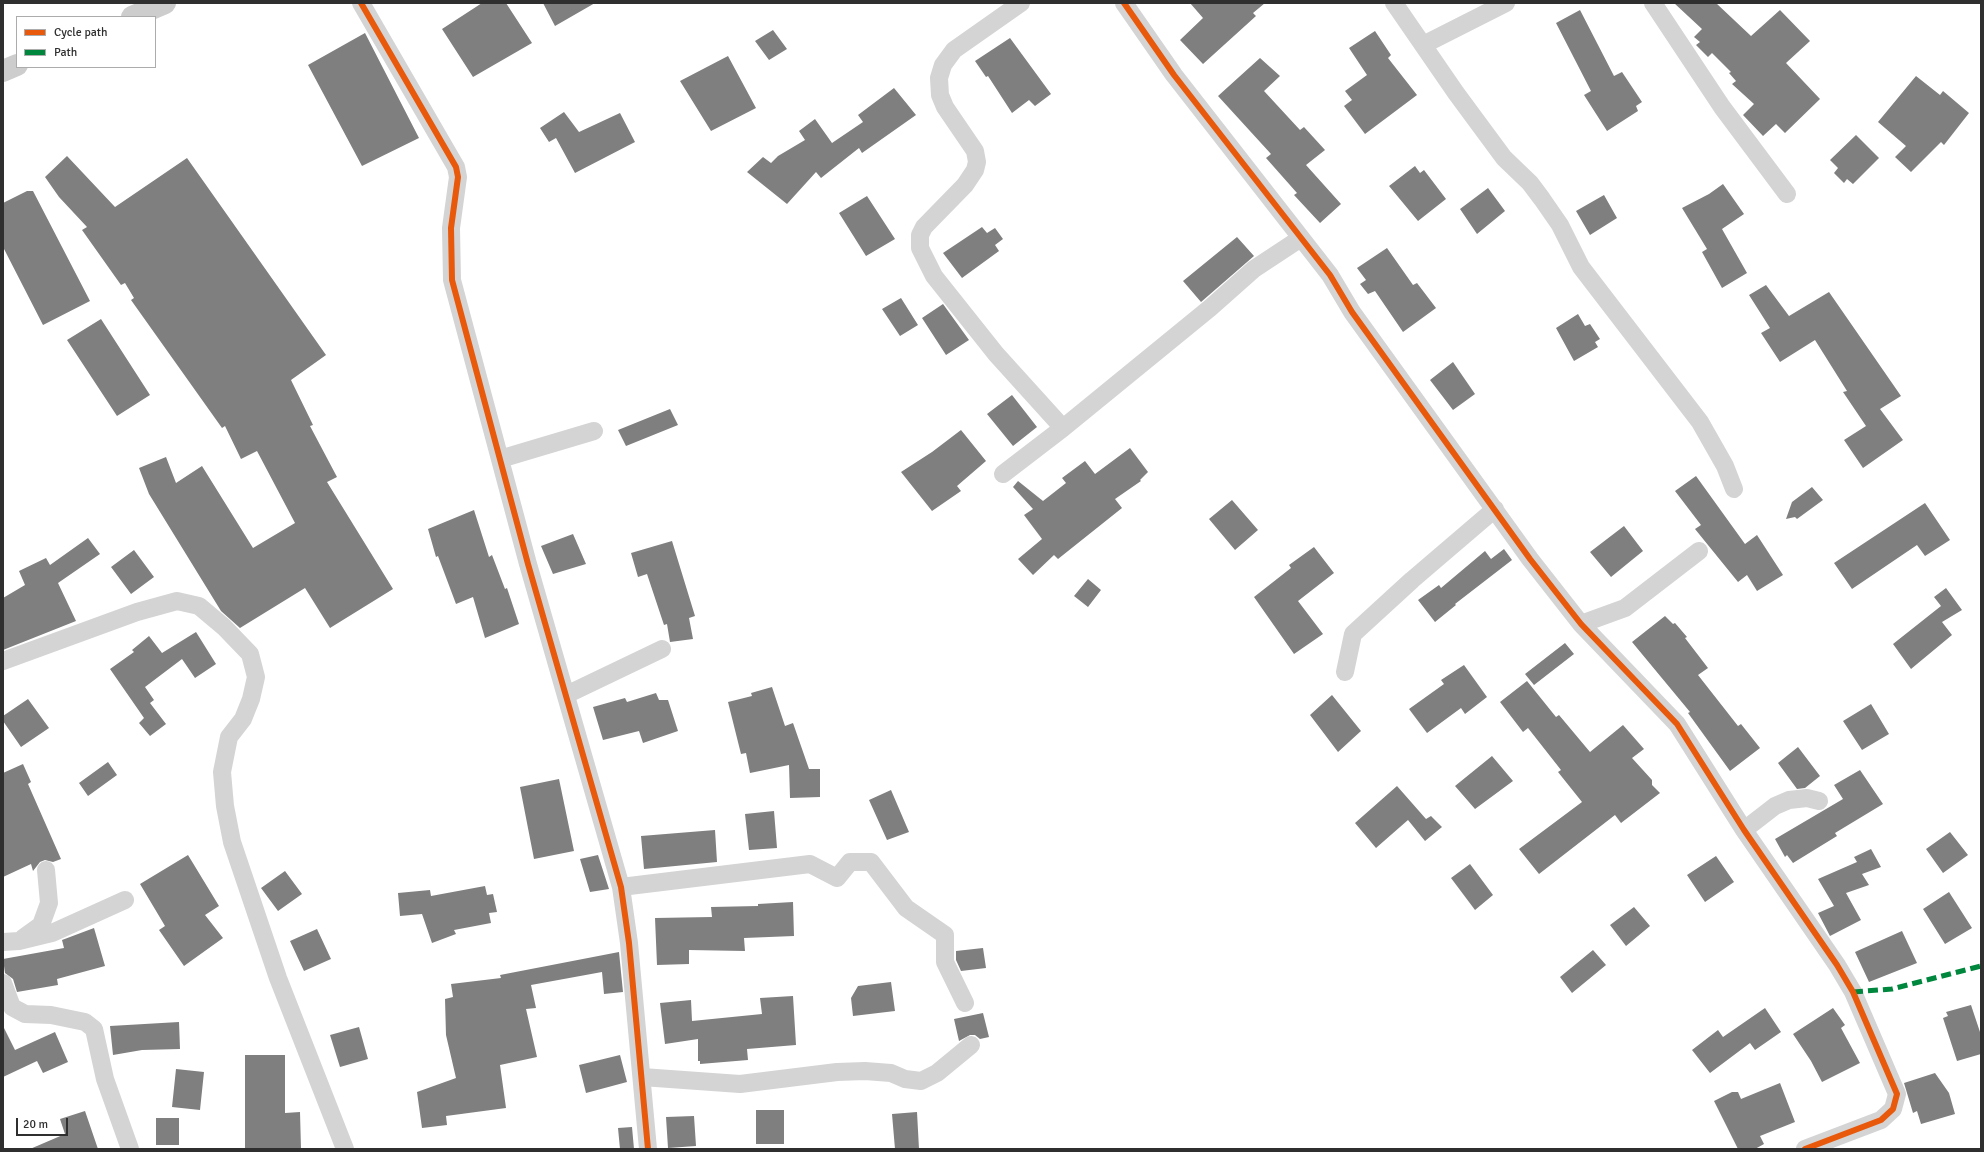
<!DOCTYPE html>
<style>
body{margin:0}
#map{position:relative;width:1984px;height:1152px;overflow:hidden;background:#fff;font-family:Signika,sans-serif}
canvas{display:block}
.frame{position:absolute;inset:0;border:4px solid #2f2f2f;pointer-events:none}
.legend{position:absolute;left:16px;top:16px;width:140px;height:52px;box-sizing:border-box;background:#fff;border:1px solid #acacac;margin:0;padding:5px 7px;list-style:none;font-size:12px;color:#2f2f2f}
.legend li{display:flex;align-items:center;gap:8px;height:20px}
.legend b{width:20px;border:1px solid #acacac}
.scale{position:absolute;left:16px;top:1118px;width:52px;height:18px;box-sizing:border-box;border:2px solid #2f2f2f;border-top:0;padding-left:5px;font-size:12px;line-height:14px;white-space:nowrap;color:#2f2f2f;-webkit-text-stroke:3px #fff;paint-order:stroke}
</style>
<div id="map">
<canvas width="1984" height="1152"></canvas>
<div class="frame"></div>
<ul class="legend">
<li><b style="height:5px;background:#e8590c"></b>Cycle path</li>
<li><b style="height:5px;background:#00873e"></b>Path</li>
</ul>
<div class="scale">20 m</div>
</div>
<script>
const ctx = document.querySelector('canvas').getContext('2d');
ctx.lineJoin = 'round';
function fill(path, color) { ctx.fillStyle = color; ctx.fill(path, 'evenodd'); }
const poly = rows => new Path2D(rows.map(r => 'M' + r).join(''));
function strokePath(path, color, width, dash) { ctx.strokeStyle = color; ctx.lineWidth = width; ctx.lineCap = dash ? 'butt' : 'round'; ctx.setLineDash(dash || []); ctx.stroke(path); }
const building = poly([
 [482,3,506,3,532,43,473,77,442,29],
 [543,3,595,3,555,26],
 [1190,3,1265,3,1253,13,1256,16,1203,64,1180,40,1203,18],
 [1674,3,1716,3,1751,36,1780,10,1810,41,1786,63,1820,99,1785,133,1776,124,1763,136,1743,115,1754,104,1732,84,1736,81,1729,73,1731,72,1712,53,1708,57,1696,45,1700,42,1694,37,1702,29],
 [1580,10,1614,76,1622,72,1642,102,1636,106,1638,111,1607,131,1584,95,1591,91,1556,23],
 [773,30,787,49,769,60,755,41],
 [1375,31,1391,55,1388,58,1417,95,1365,134,1344,106,1352,100,1345,91,1367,75,1349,48],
 [365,33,419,138,362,166,308,65],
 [1010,38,1051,94,1035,106,1029,100,1012,113,988,76,986,77,975,61],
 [728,56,756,108,711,131,680,81],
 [1260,58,1280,76,1264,91,1300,130,1304,127,1325,150,1306,165,1341,204,1320,223,1294,195,1297,193,1266,158,1271,154,1218,96],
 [1916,76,1940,95,1943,91,1969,113,1944,145,1941,142,1911,172,1895,157,1906,146,1878,122],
 [894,88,916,115,862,153,859,148,821,178,816,172,787,204,747,172,763,157,771,163,778,156,805,140,799,131,815,119,832,143,863,122,858,115],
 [564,112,579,132,620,113,635,142,575,173,556,138,549,142,540,128],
 [1856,135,1879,158,1853,184,1847,179,1844,183,1834,173,1838,168,1830,160],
 [67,156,115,207,187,158,326,355,291,380,313,425,310,426,337,477,327,482,393,589,330,628,305,588,240,628,221,611,149,494,139,468,166,457,176,483,202,466,253,548,295,523,257,451,241,459,225,426,222,428,131,300,134,298,125,283,121,285,82,230,87,227,59,197,45,177],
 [1415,166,1420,173,1424,170,1446,199,1418,221,1389,186],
 [1723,184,1744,214,1722,229,1747,273,1722,288,1702,252,1707,249,1682,208,1709,194],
 [1488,188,1505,211,1477,234,1460,209],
 [27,191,33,191,90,301,43,325,3,247,3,203],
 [1604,195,1617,218,1590,235,1576,211],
 [867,196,895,239,866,256,839,213],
 [982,227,987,233,995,228,1003,239,995,245,999,251,962,278,943,253],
 [1237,237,1254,256,1201,302,1183,281],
 [1387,248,1413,285,1417,283,1436,308,1403,332,1375,291,1368,294,1360,284,1366,280,1357,268],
 [1766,285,1789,316,1829,292,1901,396,1880,409,1903,440,1863,468,1844,440,1866,426,1843,392,1847,391,1815,340,1780,362,1761,333,1770,328,1749,295],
 [901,298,918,325,900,336,882,309],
 [943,304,969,340,946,355,922,318],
 [1578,314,1585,326,1590,324,1600,339,1595,342,1598,347,1574,361,1556,328],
 [101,319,150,395,117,416,67,340],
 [1453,362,1475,394,1453,410,1430,380],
 [1012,395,1037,427,1013,446,987,414],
 [670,409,678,425,626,446,618,430],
 [961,430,986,461,957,486,961,491,932,511,901,472,932,452],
 [1130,448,1148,472,1140,480,1141,481,1115,499,1122,508,1058,559,1054,555,1033,575,1018,559,1042,539,1024,515,1033,509,1013,487,1018,481,1043,501,1066,483,1062,478,1085,461,1095,474],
 [1696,476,1745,544,1757,535,1783,575,1757,591,1747,575,1738,582,1695,529,1701,525,1675,491],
 [1812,487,1823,500,1797,519,1795,517,1786,519,1792,502],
 [1232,500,1258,530,1235,550,1209,519],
 [1925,503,1950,540,1925,556,1917,545,1852,589,1834,563],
 [474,510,489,557,492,555,505,589,507,588,519,624,485,638,473,597,456,604,438,556,436,557,428,529],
 [1624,526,1643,551,1611,577,1590,552],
 [573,534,586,564,553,574,541,546],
 [88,538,100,554,58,583,76,621,3,650,3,598,25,585,19,571,46,558,50,565],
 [672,541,695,616,689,618,693,639,670,642,667,624,664,625,647,574,638,577,631,553],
 [1314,547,1334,573,1298,601,1323,634,1294,654,1254,597,1291,568,1289,565],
 [1504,549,1512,560,1455,604,1456,605,1435,622,1418,600,1439,585,1441,588,1485,551,1491,559],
 [134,550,154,577,131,594,111,567],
 [1088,579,1101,590,1088,607,1074,596],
 [1946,588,1962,610,1942,622,1952,635,1911,669,1893,644,1941,606,1934,597],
 [1665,616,1673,624,1675,623,1687,637,1685,638,1708,668,1698,675,1738,726,1741,724,1760,748,1730,771,1688,713,1690,712,1632,642],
 [196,632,216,664,195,678,182,659,145,687,154,700,150,703,166,724,150,736,139,723,144,718,110,669,134,652,132,650,149,636,162,653],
 [1565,643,1574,654,1534,685,1525,674],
 [1464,665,1487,697,1465,714,1461,708,1427,733,1409,709,1444,684,1441,680],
 [1527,681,1556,717,1559,715,1590,752,1623,725,1644,749,1632,758,1652,780,1652,785,1660,793,1621,823,1615,815,1539,874,1519,849,1582,802,1558,772,1561,770,1528,728,1523,732,1500,702],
 [772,687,785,726,793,723,809,769,820,769,820,797,790,798,789,765,750,773,746,753,741,754,728,702,752,696,751,693],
 [656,693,659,700,668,700,678,731,643,743,639,731,603,740,593,707,625,698,627,702],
 [1332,695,1361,731,1338,752,1310,715],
 [28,699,49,728,21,747,3,721,3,716],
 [1871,704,1889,734,1862,750,1843,721],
 [1798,747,1820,776,1805,788,1797,789,1778,763],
 [1492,756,1513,781,1475,809,1455,786],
 [108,762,117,775,88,796,79,783],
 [23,764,31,782,28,784,61,859,53,862,45,860,40,862,33,871,31,864,3,877,3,773],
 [1860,770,1883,804,1835,833,1837,836,1793,863,1787,855,1785,857,1775,839,1843,799,1834,785],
 [559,779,574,851,534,859,520,787],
 [1397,786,1426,819,1431,816,1442,827,1425,841,1408,820,1376,848,1355,823],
 [891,790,909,832,887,840,869,800],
 [774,811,777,848,749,850,745,814],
 [715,830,717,862,644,869,641,836],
 [1950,832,1968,855,1943,873,1926,849],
 [1871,849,1881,867,1862,874,1869,885,1846,893,1861,920,1830,936,1818,913,1834,906,1818,879,1857,862,1854,857],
 [188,855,219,906,205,915,223,938,184,966,159,930,165,926,140,884],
 [598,855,609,889,590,892,580,859],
 [1716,856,1734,882,1705,902,1687,875],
 [1470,864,1493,895,1475,910,1451,878],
 [285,871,302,894,278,911,261,888],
 [485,886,487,895,493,894,497,912,489,913,491,923,454,930,456,934,432,943,422,914,400,916,398,893,430,890,431,896],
 [1949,892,1972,928,1945,944,1923,909],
 [793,902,794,936,744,938,745,951,689,950,689,964,657,965,655,918,712,917,711,907,758,906,758,904],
 [1634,907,1650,926,1626,946,1610,925],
 [94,928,105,966,57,979,58,985,17,992,13,979,5,973,3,959,64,948,62,940],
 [317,929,331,959,304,971,290,941],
 [1902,931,1917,963,1869,982,1855,952],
 [983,948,986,968,961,971,956,960,956,951],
 [1593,950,1606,965,1572,993,1560,977],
 [619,952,623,992,604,994,602,972,531,985,536,1008,526,1009,537,1057,500,1065,506,1108,446,1116,447,1125,422,1128,417,1092,456,1078,446,1035,445,999,453,997,451,984,501,978,500,975],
 [891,982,895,1011,853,1016,851,998,858,986],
 [793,996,796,1045,747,1049,748,1060,700,1064,700,1061,698,1061,698,1039,665,1044,660,1003,691,1000,692,1021,762,1014,760,998],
 [1971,1005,1981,1035,1981,1054,1957,1061,1943,1018,1948,1016,1946,1012],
 [1765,1008,1781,1032,1755,1050,1750,1043,1710,1073,1692,1050,1718,1030,1723,1037],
 [1833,1008,1845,1025,1841,1028,1860,1063,1822,1082,1811,1061,1793,1034],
 [983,1013,989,1037,980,1039,975,1035,970,1035,959,1041,954,1019],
 [179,1022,180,1049,142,1050,113,1055,110,1026],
 [3,1026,15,1050,55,1032,68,1062,43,1073,37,1061,3,1077],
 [359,1027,368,1059,340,1067,330,1035],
 [245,1055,285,1055,285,1113,300,1112,301,1149,245,1149],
 [620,1055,627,1082,586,1093,579,1065],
 [176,1069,204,1072,200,1110,172,1107],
 [1935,1073,1949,1093,1955,1114,1921,1124,1917,1111,1913,1113,1904,1083],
 [1780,1083,1795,1122,1760,1136,1764,1144,1755,1149,1738,1149,1714,1101,1732,1092,1738,1092,1741,1099],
 [756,1110,784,1110,784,1144,756,1144],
 [85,1111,98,1149,30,1149,65,1134,60,1119],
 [917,1112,919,1149,895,1149,892,1114],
 [694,1116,696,1146,668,1148,666,1117],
 [156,1118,179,1118,179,1145,156,1145],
 [632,1127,634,1149,620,1149,618,1128]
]);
const minor = poly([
 [361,3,456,167,458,177,451,228,452,280,528,564,621,887,629,943,648,1149],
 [1021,3,954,50,943,65,939,78,940,95,945,107,975,151,977,162,975,170,965,185,924,227,920,235,920,248,934,276,996,354,1063,428],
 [1124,3,1174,75,1330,275,1352,312,1530,559,1581,624,1677,724,1744,830,1837,965,1853,992,1897,1094,1893,1109,1881,1120,1805,1149],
 [1394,3,1456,93,1504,158,1530,183,1542,199,1560,225,1581,267,1700,422,1725,466,1734,489],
 [1653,3,1722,107,1787,194],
 [1423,45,1506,3],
 [500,459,594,431],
 [1003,474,1063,428,1210,308,1254,269,1301,238],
 [1581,624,1625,608,1699,551],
 [3,661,137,612,177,601,199,606,224,627,250,654,256,677,251,699,243,719,229,737,222,772,225,806,232,842,278,978,345,1149],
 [1345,672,1353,634,1412,580,1495,509],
 [566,695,662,649],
 [1744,830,1775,806,1789,800,1807,798,1819,801],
 [621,887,810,864,837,878,850,862,871,862,906,908,945,935,945,962,965,1003],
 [23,938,41,925,49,903,46,870],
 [3,942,19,941,52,933,125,900],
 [3,983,12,1007,25,1014,51,1015,85,1022,94,1029,105,1079,130,1149],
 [642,1077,740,1084,837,1072,865,1071,891,1073,905,1079,921,1081,937,1073,971,1045]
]);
const secondary = poly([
 [132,17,165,3],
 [3,71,17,65]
]);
const quiet = poly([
 [1853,992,1892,989,1981,966]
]);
const cycleway = poly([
 [361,3,456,167,458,177,451,228,452,280,528,564,621,887,629,943,648,1149],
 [1124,3,1174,75,1330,275,1352,312,1530,559,1581,624,1677,724,1744,830,1837,965,1853,992,1897,1094,1893,1109,1881,1120,1805,1149]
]);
fill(building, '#7f7f7f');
strokePath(minor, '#d4d4d4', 18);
strokePath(secondary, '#cdcdcd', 22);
strokePath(quiet, '#00873e', 5, [10, 5]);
strokePath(cycleway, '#e8590c', 6);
</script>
